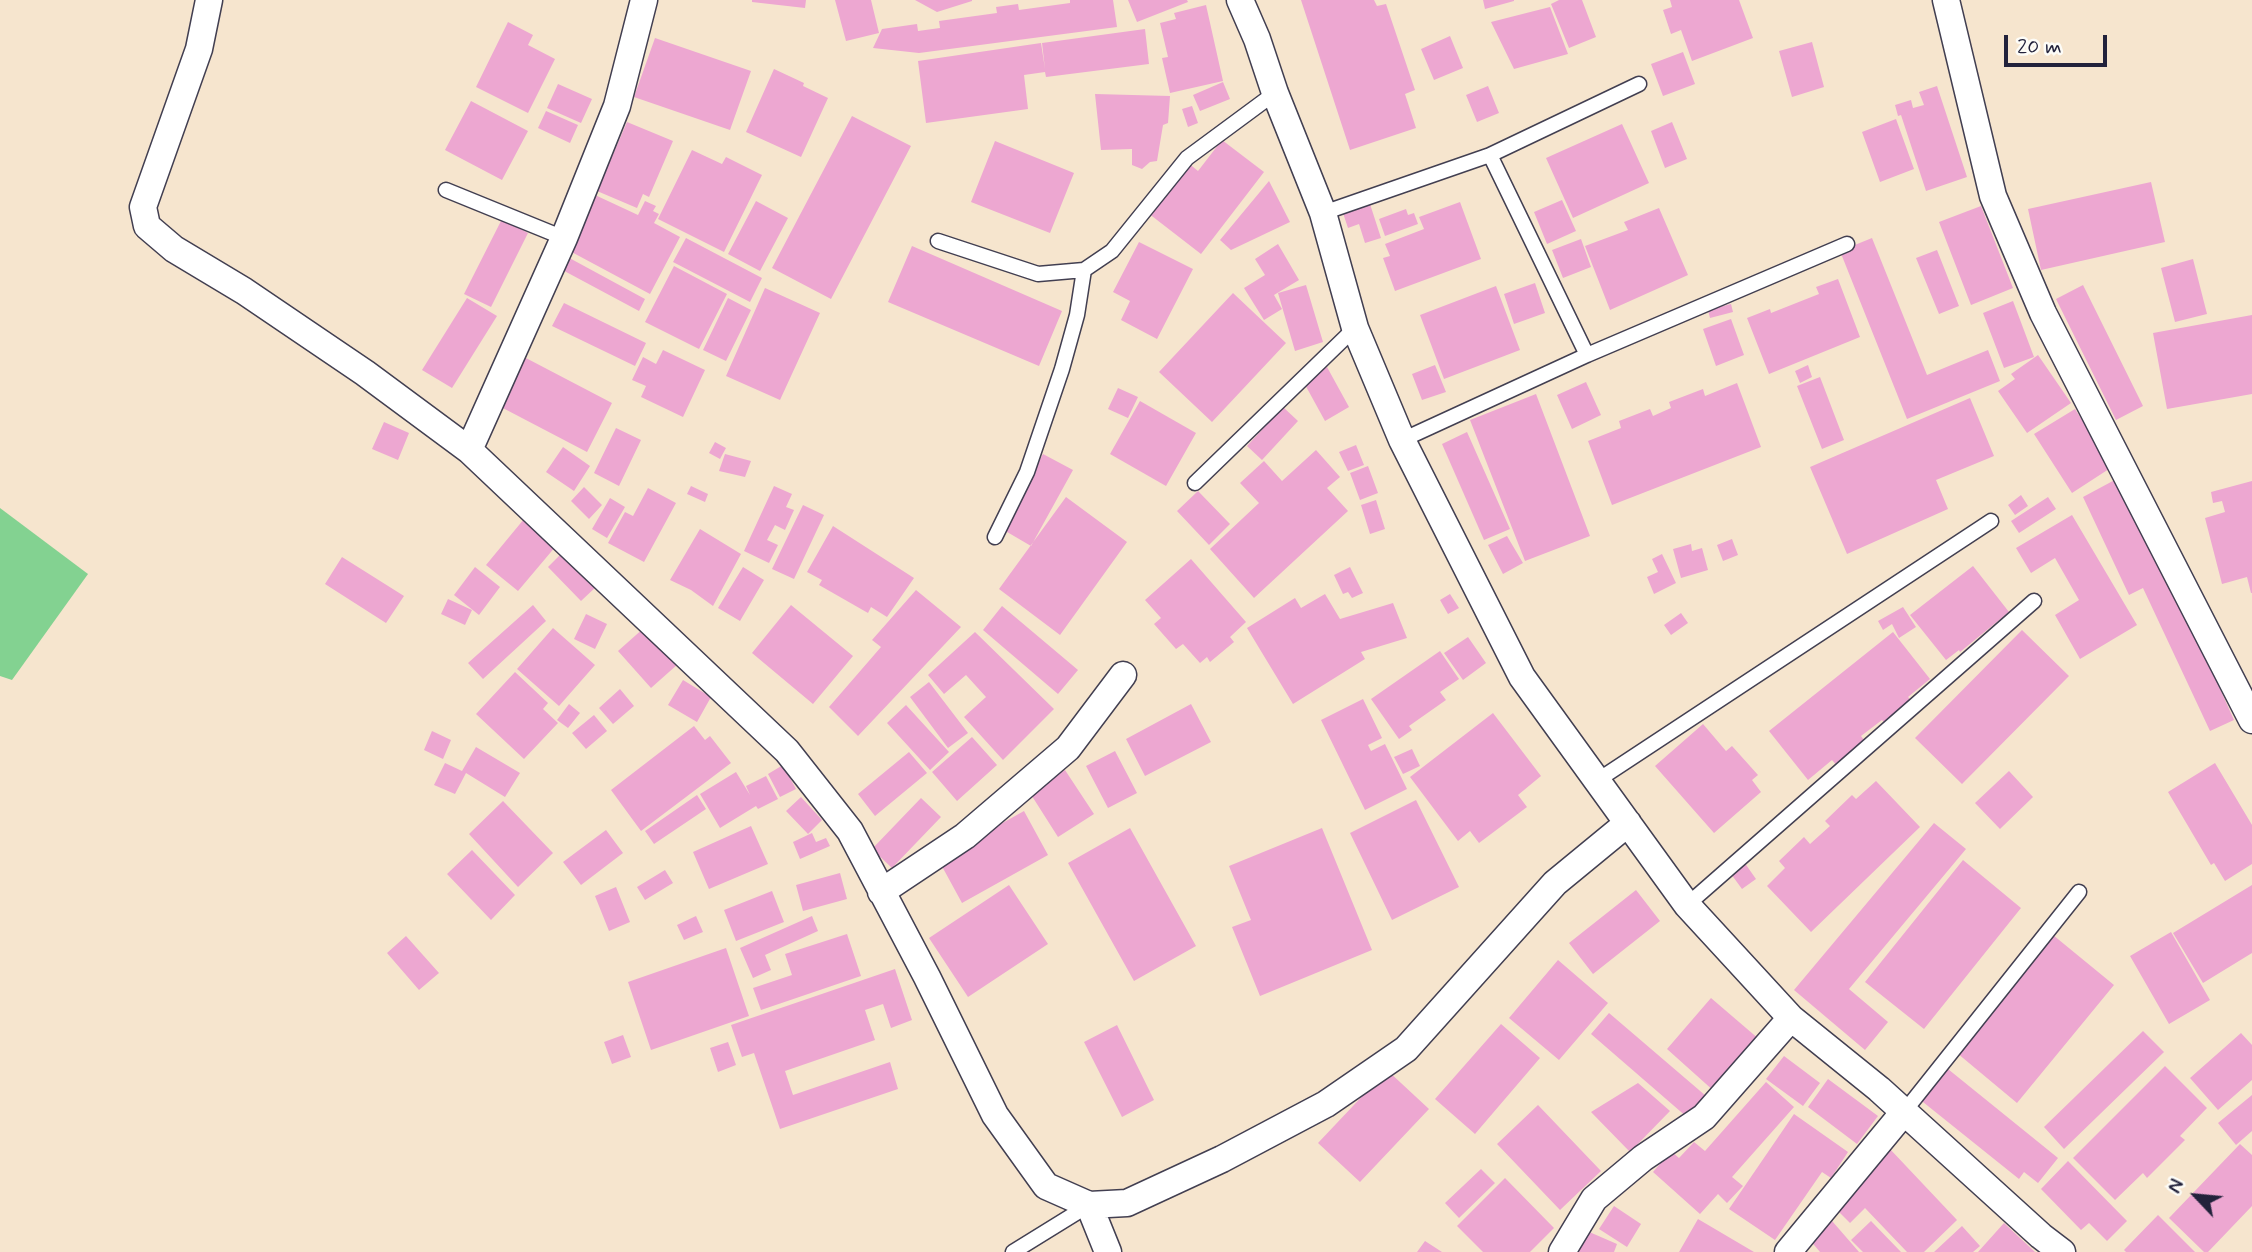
<!DOCTYPE html>
<style>
body{margin:0}
#map{position:relative;width:2252px;height:1252px;overflow:hidden;background:#f6e5ce;font-family:Mynerve,sans-serif}
canvas{display:block}
.north{position:absolute;left:2161px;top:1161px;width:70px;height:70px;-webkit-text-stroke:5px #fdfcf7;paint-order:stroke;rotate:296deg;font-size:19px;font-weight:700;line-height:28px;text-align:center;color:#22223b}
.north::after{content:'';display:block;margin:auto;width:24px;height:32px;background:#22223b;clip-path:polygon(50% 0,100% 100%,50% 72%,0 100%)}
.scale{position:absolute;left:2004px;top:35px;width:103px;height:32px;box-sizing:border-box;border:4px solid #22223b;border-top:0;padding-left:9px;font-size:21px;line-height:24px;white-space:nowrap;color:#22223b;-webkit-text-stroke:5px #fdfcf7;paint-order:stroke}
</style>
<div id="map">
<canvas width="2252" height="1252"></canvas>
<div class="north">N</div>
<div class="scale">20 m</div>
</div>
<script>
const ctx = document.querySelector('canvas').getContext('2d');
ctx.lineJoin = 'round';
function fill(path, color) { ctx.fillStyle = color; ctx.fill(path, 'evenodd'); }
const poly = rows => new Path2D(rows.map(r => 'M' + r).join(''));
function strokePath(path, color, width, dash) { ctx.strokeStyle = color; ctx.lineWidth = width; ctx.lineCap = dash ? 'butt' : 'round'; ctx.setLineDash(dash || []); ctx.stroke(path); }
const green = poly([
 [0,508,88,574,12,680,0,676]
]);
const building = poly([
 [752,0,806,0,805,8,752,2],
 [835,0,871,0,879,33,846,41],
 [915,0,972,0,972,1,937,12],
 [1070,0,1113,0,1117,27,919,53,873,48,882,29,917,24,918,31,940,28,939,21,997,13,996,7,1018,4,1019,10,1070,3],
 [1128,0,1187,0,1188,2,1137,22],
 [1301,0,1374,0,1377,6,1386,4,1415,90,1405,94,1416,128,1350,150],
 [1483,0,1514,0,1514,1,1485,9],
 [1559,0,1582,0,1596,37,1569,48,1551,4],
 [1670,0,1739,0,1753,38,1692,61,1681,30,1671,34,1663,10,1672,7],
 [1206,5,1223,81,1170,93,1162,58,1168,57,1160,23,1176,19,1174,13],
 [1550,7,1568,54,1514,69,1491,22],
 [508,22,533,35,528,45,555,59,528,113,476,87],
 [1145,29,1149,64,1046,77,1045,72,1024,75,1028,109,926,123,918,61,1041,43,1045,69,1042,43],
 [1450,36,1463,68,1434,80,1421,49],
 [655,38,751,71,730,130,634,97],
 [1812,42,1824,87,1792,97,1779,51],
 [1683,52,1695,84,1663,96,1651,64],
 [774,69,804,83,803,86,828,98,801,157,746,132],
 [1223,82,1230,99,1200,111,1193,95],
 [558,84,592,99,581,123,547,108],
 [1488,86,1499,113,1477,122,1466,95],
 [1937,86,1967,177,1926,191,1901,115,1898,116,1895,105,1911,100,1913,108,1924,105,1919,92],
 [1095,94,1170,96,1168,123,1163,125,1157,161,1150,162,1142,169,1132,165,1132,149,1101,150],
 [471,101,528,131,502,180,445,150],
 [1192,106,1198,123,1188,127,1182,109],
 [546,111,578,125,570,143,538,128],
 [852,116,911,146,831,299,772,268],
 [1896,119,1914,169,1880,182,1862,132],
 [627,122,673,141,649,197,643,194,637,208,597,191],
 [1672,122,1687,159,1665,168,1651,131],
 [1622,124,1649,183,1573,218,1546,158],
 [1222,140,1264,172,1201,254,1148,213,1187,162,1198,171],
 [995,141,1074,173,1050,233,971,202],
 [692,150,722,164,726,157,762,175,724,252,658,219],
 [1269,181,1290,222,1231,250,1220,240],
 [2151,182,2165,242,2041,270,2028,209],
 [595,195,638,215,645,201,656,206,653,211,659,214,654,223,680,237,650,294,566,249],
 [1562,200,1576,231,1547,244,1534,212],
 [756,201,788,218,760,271,728,254],
 [1460,202,1481,259,1395,291,1383,258,1390,256,1385,244,1424,229,1419,217],
 [1370,204,1381,238,1365,243,1359,224,1348,228,1343,213],
 [1981,206,2013,288,1971,305,1939,222],
 [1659,208,1688,275,1610,310,1585,246,1628,230,1624,222],
 [1406,209,1408,215,1414,213,1418,224,1385,236,1379,219],
 [502,219,528,233,491,307,464,294],
 [686,238,762,278,750,302,673,262],
 [1872,238,1927,375,1988,350,2000,381,1907,419,1840,251],
 [1581,239,1591,267,1563,278,1552,250],
 [1139,242,1193,269,1157,339,1121,320,1130,301,1113,292],
 [1278,244,1299,280,1274,295,1282,309,1264,320,1244,288,1265,275,1255,259],
 [912,246,1062,311,1039,366,888,302],
 [1937,250,1959,306,1939,314,1916,258],
 [562,254,645,299,639,311,555,266],
 [2193,259,2207,314,2175,322,2161,268],
 [674,266,727,294,699,349,645,322],
 [1838,279,1860,337,1769,374,1747,318,1770,309,1771,313,1819,294,1816,287],
 [1535,283,1545,313,1514,324,1504,294],
 [1306,285,1323,342,1295,351,1278,293],
 [2083,285,2143,406,2116,420,2056,299],
 [1496,286,1520,350,1444,379,1420,315],
 [765,288,820,313,780,400,726,376],
 [1233,293,1286,343,1212,422,1159,372],
 [467,298,497,316,452,388,422,370],
 [728,298,751,310,726,361,703,350],
 [2013,301,2034,357,2004,368,1983,313],
 [564,303,646,343,635,366,552,326],
 [1731,304,1733,312,1710,318,1708,310],
 [2252,315,2252,394,2167,409,2153,333],
 [1731,319,1744,355,1716,366,1703,329],
 [663,350,705,370,683,417,641,397,646,386,632,380,643,357,656,364],
 [2038,355,2071,403,2027,433,1998,391,2015,379,2011,374],
 [524,357,612,403,587,452,499,406],
 [1435,365,1446,392,1422,400,1412,374],
 [1808,365,1812,377,1800,383,1795,371],
 [1327,367,1349,407,1325,421,1303,381],
 [1820,377,1844,440,1822,449,1797,386],
 [1586,382,1601,415,1572,429,1557,395],
 [1737,383,1761,447,1612,505,1588,441,1621,428,1619,421,1650,409,1653,416,1671,408,1669,402,1703,389,1705,396],
 [1118,388,1138,397,1128,418,1108,409],
 [1536,394,1590,536,1525,561,1470,420],
 [1970,398,1994,456,1936,480,1948,509,1847,554,1810,467],
 [1140,401,1196,433,1166,486,1110,454],
 [1283,407,1298,421,1262,460,1247,446],
 [2075,409,2112,467,2072,493,2034,434],
 [384,422,409,433,398,460,372,449],
 [616,428,641,440,619,486,594,473],
 [1467,432,1510,529,1484,540,1442,444],
 [715,442,726,448,720,459,709,453],
 [1356,445,1364,465,1348,471,1339,452],
 [563,447,590,466,574,491,546,472],
 [1316,450,1340,477,1327,488,1348,511,1254,598,1210,549,1259,503,1240,483,1264,461,1282,481],
 [725,454,751,461,745,477,719,471],
 [1043,454,1073,470,1031,546,1002,529],
 [1368,466,1378,493,1360,500,1350,473],
 [2124,475,2234,720,2210,731,2143,588,2129,595,2083,497],
 [2252,481,2252,593,2251,593,2247,577,2222,584,2205,518,2225,512,2222,501,2213,503,2211,492],
 [691,486,708,494,705,502,687,494],
 [774,486,792,494,786,507,794,510,785,530,775,525,767,540,778,545,769,563,744,551],
 [584,487,602,505,589,519,571,501],
 [648,488,676,503,644,562,608,543,625,512,633,516],
 [1198,491,1230,524,1209,545,1177,511],
 [2021,495,2028,506,2015,515,2008,505],
 [1066,497,1127,542,1060,635,999,589],
 [2048,497,2056,509,2019,533,2011,521],
 [610,498,625,507,607,538,592,529],
 [1376,500,1385,529,1370,534,1361,505],
 [803,505,824,515,794,579,772,569],
 [2072,515,2137,625,2080,659,2055,615,2079,600,2055,558,2031,573,2016,548],
 [524,519,556,546,518,591,486,565],
 [833,526,914,578,887,617,871,607,868,613,819,585,822,580,807,572],
 [700,529,741,554,713,606,691,590,670,580],
 [1507,536,1523,563,1503,574,1488,545],
 [1732,539,1738,555,1723,561,1717,545],
 [1691,544,1692,551,1702,548,1708,570,1681,578,1673,549],
 [564,551,598,585,581,601,548,567],
 [1662,554,1676,583,1654,594,1647,577,1658,572,1652,559],
 [342,557,404,596,386,623,325,584],
 [1191,559,1246,622,1230,637,1234,642,1210,662,1207,657,1200,663,1183,644,1176,649,1154,624,1161,618,1145,600],
 [1973,566,2009,612,1960,652,1959,650,1946,660,1910,615],
 [475,567,500,587,479,615,454,595],
 [743,567,764,580,740,621,718,608],
 [1350,567,1363,593,1352,598,1348,592,1343,594,1334,575],
 [916,590,961,627,858,736,829,707,881,647,872,640],
 [1325,594,1340,619,1393,603,1407,638,1361,652,1365,659,1293,704,1247,628,1295,598,1301,608],
 [1450,594,1459,608,1448,614,1440,600],
 [448,599,472,610,465,625,441,614],
 [533,605,546,621,483,679,468,663],
 [791,605,853,656,813,704,752,653],
 [1002,606,1078,670,1058,694,983,630],
 [1903,607,1916,627,1899,638,1892,624,1883,630,1878,621],
 [1681,613,1688,623,1671,635,1664,625],
 [586,614,607,624,595,649,574,639],
 [645,627,678,664,651,688,618,651],
 [553,628,595,665,559,706,517,669],
 [2022,630,2069,676,1962,784,1915,738],
 [975,632,1054,709,1003,760,964,717,986,697,966,675,944,694,928,675],
 [1893,632,1930,679,1908,697,1915,704,1887,726,1882,720,1861,736,1867,744,1838,767,1832,760,1808,780,1769,731],
 [1468,637,1486,663,1463,680,1444,653],
 [1440,651,1459,679,1440,692,1446,700,1409,726,1412,730,1399,739,1371,699],
 [515,672,548,703,543,709,558,723,524,759,476,714],
 [683,680,711,697,697,722,668,705],
 [929,682,968,733,948,748,910,697],
 [620,689,634,706,613,724,599,708],
 [1363,699,1382,738,1368,745,1371,751,1385,744,1407,789,1365,810,1321,720],
 [569,704,580,713,568,728,557,720],
 [1191,704,1211,742,1145,776,1126,739],
 [906,705,949,752,930,770,887,723],
 [1493,713,1541,776,1518,795,1527,807,1479,843,1470,831,1458,841,1410,777],
 [594,715,607,731,586,749,572,733],
 [1703,724,1726,751,1732,746,1758,775,1752,780,1761,792,1714,833,1655,766],
 [694,726,705,740,710,736,731,763,641,831,611,790],
 [432,731,451,740,443,759,424,750],
 [972,737,997,765,957,801,932,772],
 [476,747,520,773,505,797,466,773,455,794,434,785,445,763,462,771],
 [1412,749,1420,766,1403,774,1394,757],
 [1115,751,1137,793,1108,808,1086,766],
 [909,752,927,773,875,816,858,794],
 [2215,763,2252,825,2252,864,2225,881,2214,863,2211,865,2168,792],
 [783,765,796,789,780,797,768,774],
 [1065,770,1094,814,1058,837,1030,793],
 [2009,771,2033,797,2000,829,1975,803],
 [736,772,750,795,746,786,766,776,778,799,758,809,756,806,720,828,700,794],
 [1876,781,1920,827,1811,932,1767,886,1785,868,1779,861,1804,837,1810,844,1830,826,1825,821,1852,795,1856,799],
 [697,795,706,809,654,844,645,831],
 [801,797,822,820,808,834,786,811],
 [921,798,941,817,892,868,872,849],
 [1416,800,1459,887,1392,920,1350,833],
 [503,801,553,853,518,887,469,834],
 [1024,811,1048,855,962,903,938,859],
 [1934,823,1966,849,1849,989,1888,1022,1865,1050,1794,990],
 [751,826,768,864,709,889,693,852],
 [1130,828,1196,946,1134,981,1068,863],
 [1322,828,1372,950,1260,996,1232,927,1251,920,1229,866],
 [606,830,623,853,581,885,563,862],
 [812,833,816,842,826,838,830,846,800,859,793,842],
 [472,850,515,895,491,920,447,874],
 [1737,852,1756,879,1742,889,1723,863],
 [1963,860,2021,908,1924,1029,1865,982],
 [665,870,673,883,645,900,637,887],
 [840,873,847,899,803,911,796,885],
 [1009,885,1048,944,968,997,929,938],
 [2252,885,2252,953,2203,983,2173,933],
 [616,887,630,922,609,931,595,896],
 [1636,890,1660,921,1593,974,1569,943],
 [772,891,784,922,736,941,724,910],
 [696,916,703,932,684,940,677,925],
 [812,916,818,931,765,955,771,970,753,978,740,948],
 [2171,932,2210,1000,2169,1024,2130,956],
 [847,934,861,976,761,1010,753,988,792,975,785,954],
 [2053,935,2114,985,2017,1103,1957,1053],
 [406,936,439,973,419,990,387,953],
 [726,948,749,1016,651,1050,628,982],
 [1558,960,1608,1003,1559,1060,1509,1018],
 [895,969,912,1020,891,1028,883,1004,865,1010,875,1040,785,1071,793,1095,890,1062,898,1089,780,1129,754,1053,742,1057,731,1025],
 [1711,998,1760,1040,1715,1092,1667,1049],
 [1609,1013,1706,1096,1688,1118,1591,1034],
 [1501,1024,1540,1058,1475,1134,1435,1099],
 [1117,1025,1154,1100,1122,1117,1084,1042],
 [2143,1031,2164,1052,2064,1149,2044,1127],
 [2241,1033,2252,1045,2252,1080,2218,1110,2190,1078],
 [623,1035,631,1057,612,1064,604,1042],
 [728,1042,736,1065,718,1072,710,1048],
 [1784,1056,1820,1083,1803,1106,1766,1079],
 [1943,1065,2058,1158,2038,1183,2024,1172,2019,1179,1918,1098],
 [2165,1066,2207,1108,2180,1136,2185,1140,2147,1178,2143,1173,2115,1200,2073,1158],
 [1387,1070,1429,1109,1360,1182,1318,1143],
 [1828,1079,1878,1116,1857,1144,1808,1107],
 [1766,1082,1794,1107,1732,1177,1743,1186,1727,1203,1718,1194,1700,1214,1653,1172,1671,1151,1679,1158,1694,1142,1705,1151],
 [1638,1083,1670,1111,1630,1152,1591,1112],
 [2252,1095,2252,1131,2236,1145,2218,1123],
 [1538,1105,1601,1171,1560,1210,1497,1144],
 [1794,1114,1848,1152,1831,1178,1822,1172,1775,1240,1729,1209],
 [2240,1144,2252,1155,2252,1206,2208,1252,2204,1252,2169,1218],
 [1889,1148,1957,1220,1924,1252,1907,1252,1865,1208,1850,1223,1831,1204],
 [2068,1161,2127,1221,2107,1241,2089,1223,2081,1230,2041,1189],
 [1481,1169,1495,1183,1459,1218,1445,1203],
 [1505,1178,1554,1228,1530,1252,1483,1252,1457,1226],
 [1614,1206,1641,1224,1627,1247,1599,1229],
 [1826,1214,1859,1252,1820,1252,1804,1233],
 [2158,1215,2195,1252,2126,1252,2124,1250],
 [1698,1219,1754,1252,1679,1252],
 [1871,1221,1901,1252,1863,1252,1851,1240],
 [2004,1223,2035,1252,1978,1252],
 [1962,1226,1980,1246,1973,1252,1934,1252],
 [1587,1231,1617,1244,1614,1252,1578,1252],
 [1425,1241,1442,1252,1417,1252]
]);
const service = poly([
 [1490,155,1587,355],
 [446,190,564,238],
 [1323,213,1490,155,1639,84],
 [938,241,1038,274,1084,270,1112,251,1187,158,1275,93],
 [1402,440,1587,355,1847,244],
 [1195,483,1355,328],
 [995,537,1027,472,1062,369,1077,315,1084,270],
 [1598,780,1991,521],
 [1687,905,2034,601],
 [1904,1112,2079,892],
 [1013,1252,1089,1205]
]);
const minor = poly([
 [209,0,199,49,143,207,147,226,174,249,244,291,365,373,469,450,787,751,850,831,927,977,995,1115,1046,1186,1089,1205,1127,1203,1222,1159,1326,1104,1406,1049,1555,883,1628,823],
 [1240,0,1257,39,1275,93,1323,213,1355,328,1402,440,1522,677,1687,905,1791,1018,1879,1089,2041,1236,2062,1252],
 [1946,0,1993,196,2043,313,2252,720],
 [469,450,564,238,617,106,644,0],
 [881,892,965,836,1068,748,1123,675],
 [1089,1205,1108,1252],
 [1562,1252,1594,1199,1643,1158,1704,1117,1791,1018],
 [1788,1252,1904,1112]
]);
fill(green, '#83d291');
fill(building, '#eda7d1');
strokePath(service, '#423f51', 17);
strokePath(minor, '#423f51', 29);
strokePath(service, '#fff', 14);
strokePath(minor, '#fff', 26);
</script>
